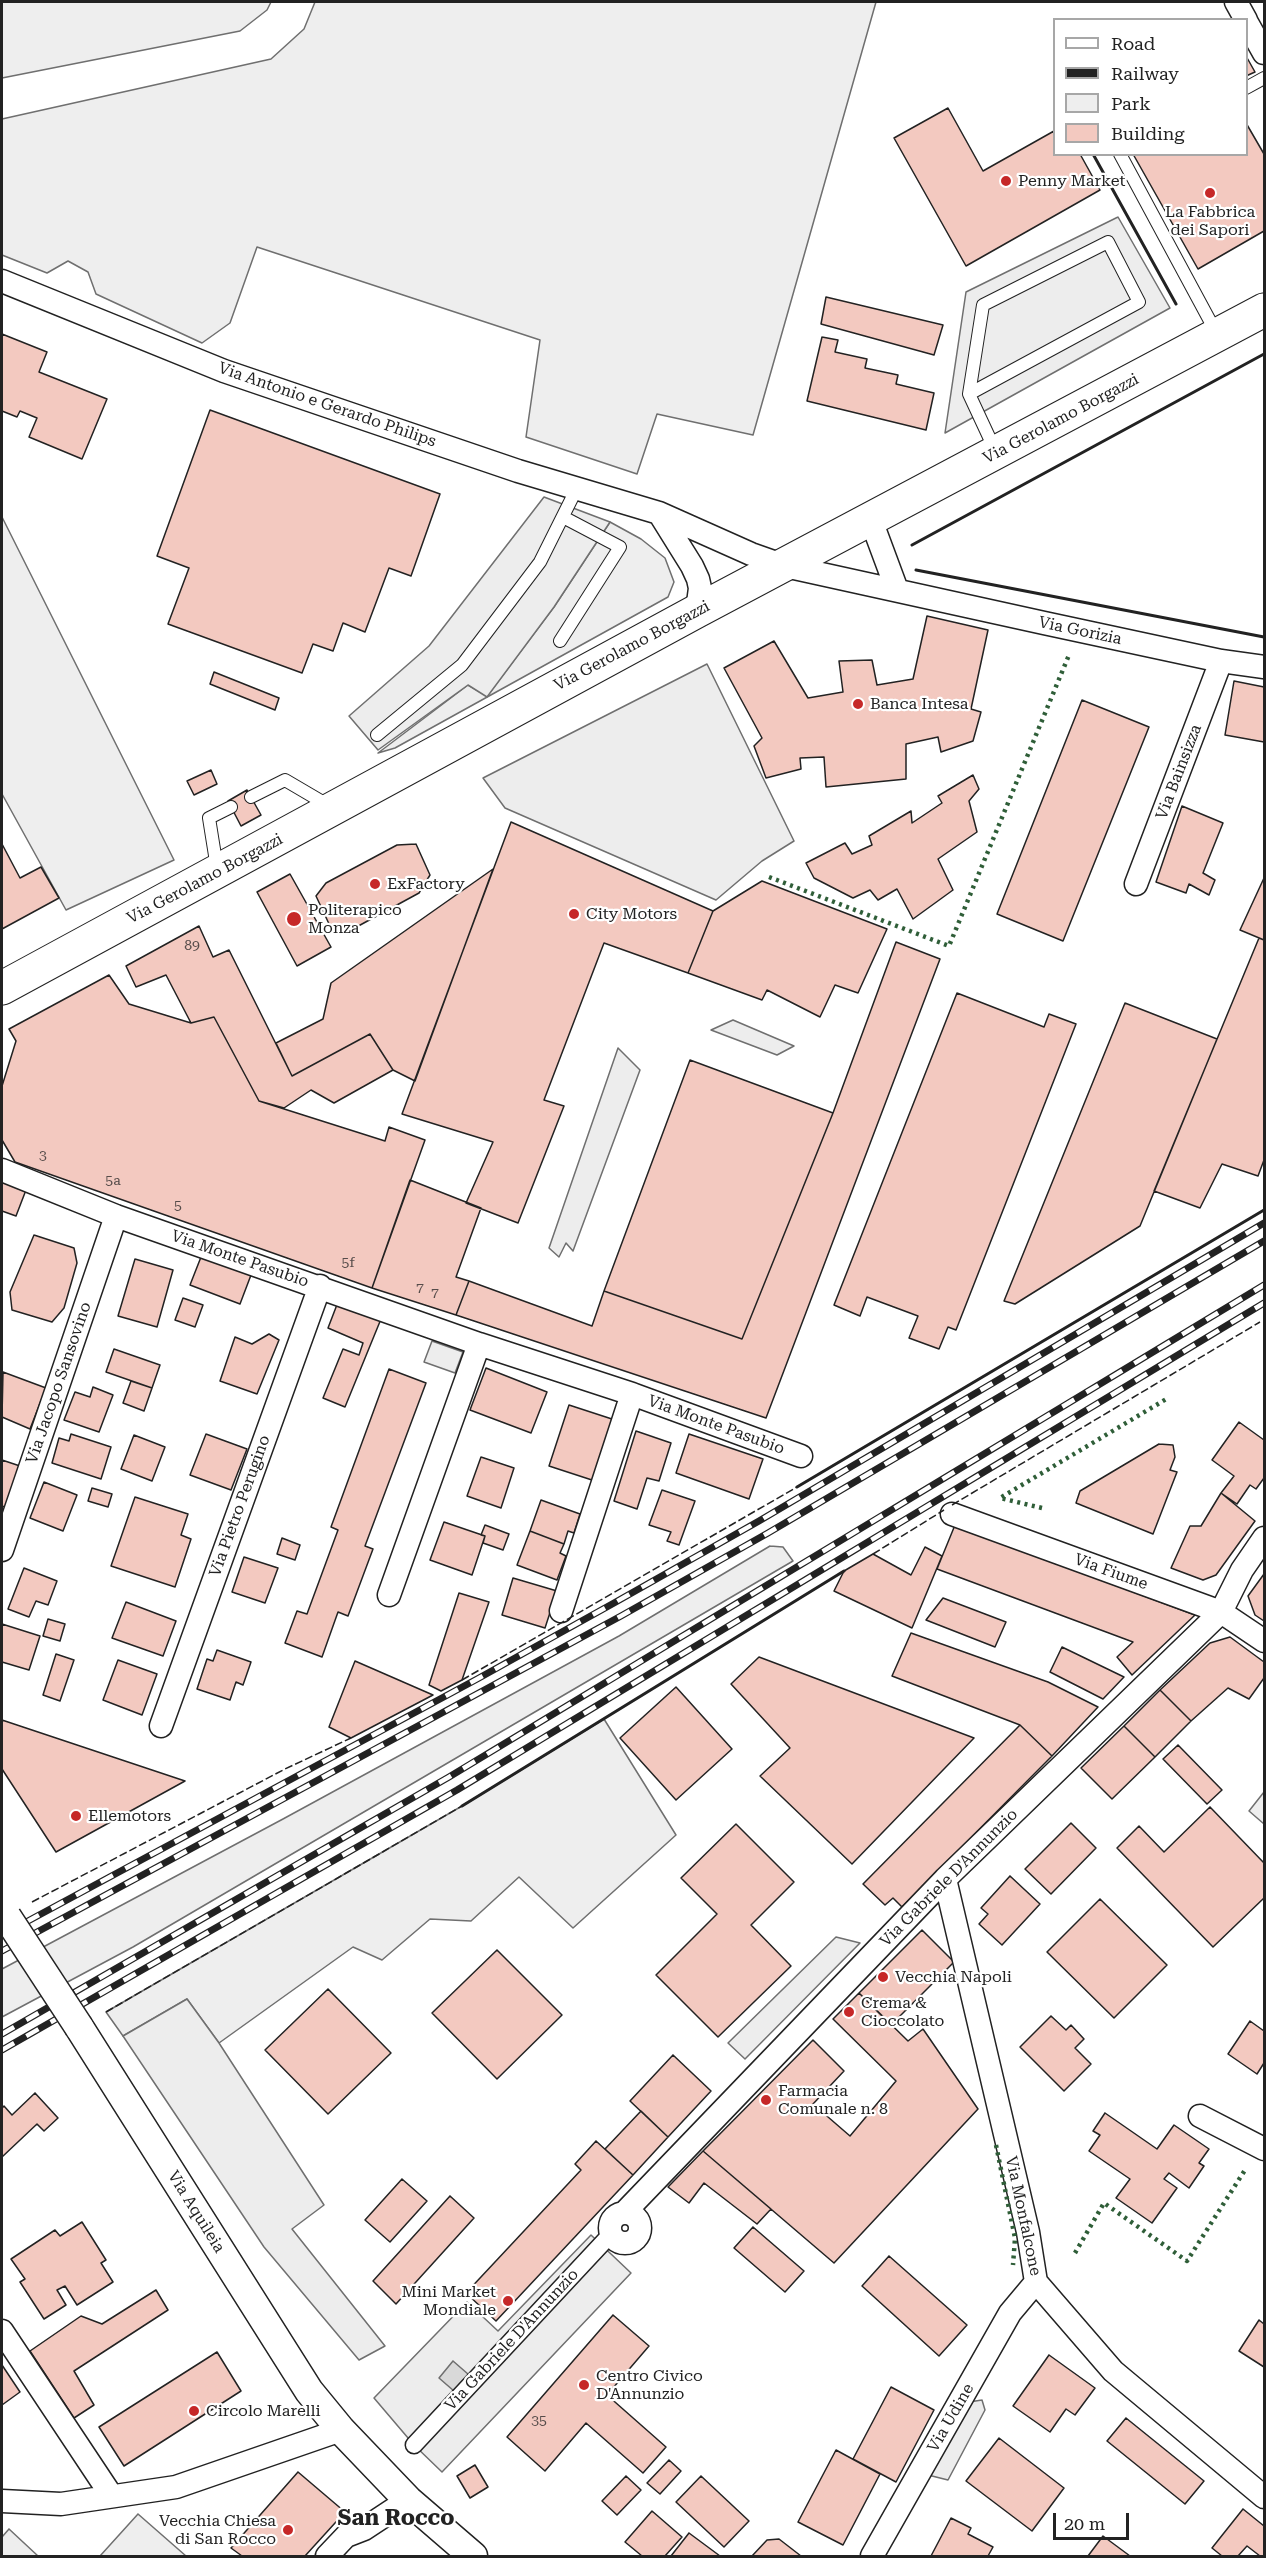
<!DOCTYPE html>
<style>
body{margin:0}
#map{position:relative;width:1266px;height:2558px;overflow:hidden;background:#fff;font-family:"Roboto Serif",serif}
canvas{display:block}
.frame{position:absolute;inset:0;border:3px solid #222;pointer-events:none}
.legend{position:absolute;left:1053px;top:18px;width:195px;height:138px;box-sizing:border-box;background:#fff;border:2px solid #a7a7a7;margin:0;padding:8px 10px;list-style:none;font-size:18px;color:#222}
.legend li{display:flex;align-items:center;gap:12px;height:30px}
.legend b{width:30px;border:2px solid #a7a7a7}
.scale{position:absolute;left:1053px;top:2513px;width:76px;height:27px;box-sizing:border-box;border:3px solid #222;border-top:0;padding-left:8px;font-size:18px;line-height:21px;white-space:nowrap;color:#222;-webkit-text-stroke:4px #fff;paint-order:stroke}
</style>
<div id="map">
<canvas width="1266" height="2558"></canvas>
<div class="frame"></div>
<ul class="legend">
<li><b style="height:8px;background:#fff"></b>Road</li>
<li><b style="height:8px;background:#222"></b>Railway</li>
<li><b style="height:16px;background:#eee"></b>Park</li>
<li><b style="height:16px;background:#f3c9c0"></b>Building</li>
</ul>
<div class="scale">20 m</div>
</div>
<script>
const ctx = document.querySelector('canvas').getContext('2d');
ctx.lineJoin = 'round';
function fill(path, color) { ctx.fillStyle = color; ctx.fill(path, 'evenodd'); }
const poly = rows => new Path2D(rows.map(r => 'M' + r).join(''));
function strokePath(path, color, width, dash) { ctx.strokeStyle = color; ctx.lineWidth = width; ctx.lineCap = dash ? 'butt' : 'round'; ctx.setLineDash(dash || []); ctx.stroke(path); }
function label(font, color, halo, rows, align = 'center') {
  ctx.font = font + ' "Roboto Serif",serif'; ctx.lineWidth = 4.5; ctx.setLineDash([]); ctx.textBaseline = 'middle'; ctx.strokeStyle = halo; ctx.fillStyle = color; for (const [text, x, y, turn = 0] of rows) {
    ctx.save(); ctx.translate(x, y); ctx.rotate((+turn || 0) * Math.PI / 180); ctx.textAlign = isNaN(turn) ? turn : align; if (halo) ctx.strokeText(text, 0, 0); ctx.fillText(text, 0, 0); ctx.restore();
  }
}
const green = poly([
 [2,2,271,2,267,10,240,31,2,78,2,2],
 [315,2,876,2,753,435,657,414,637,474,526,437,540,340,257,247,230,323,202,343,96,294,88,272,68,261,47,273,2,255,2,119,271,59,304,29,315,2],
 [2,517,174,860,66,910,2,794,2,517],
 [610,522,641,539,665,558,674,582,668,597,395,748,378,753,468,685,487,696,554,607,610,522],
 [770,1546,783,1547,793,1561,133,1947,2,2017,2,1969,283,1819,619,1636,770,1546],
 [604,1719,676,1835,573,1928,519,1877,471,1921,430,1919,382,1960,353,1947,219,2043,187,1999,123,2036,106,2012,462,1806,604,1719],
 [1264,1792,1264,1824,1249,1811,1264,1792],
 [138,2514,186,2556,100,2556,138,2514],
 [9,2529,38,2556,2,2556,2,2537,9,2529]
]);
const parking = poly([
 [1118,217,1170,308,945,433,966,292,1118,217],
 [544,497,610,522,554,607,487,697,468,685,378,750,349,716,429,646,544,497],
 [707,664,794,841,762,861,716,900,505,808,483,778,707,664],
 [733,1020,794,1046,777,1055,711,1030,733,1020],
 [618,1048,640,1070,573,1251,566,1243,559,1257,549,1248,618,1048],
 [432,1341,463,1352,455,1373,424,1362,432,1341],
 [836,1937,860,1943,745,2059,728,2043,836,1937],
 [187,1999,219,2043,324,2205,292,2229,385,2346,359,2360,264,2247,123,2036,187,1999],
 [591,2235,631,2273,442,2472,414,2445,374,2398,467,2302,498,2331,591,2235],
 [982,2400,985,2410,948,2480,928,2475,969,2402,982,2400]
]);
const water = poly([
 [453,2361,476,2381,462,2398,439,2378,453,2361]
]);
const building = poly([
 [1246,56,1255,72,1246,76,1246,56],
 [948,108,983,171,1054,131,1054,154,1080,154,1100,190,966,266,894,138,948,108],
 [1246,123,1264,154,1264,231,1198,269,1133,154,1246,154,1246,123],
 [826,297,943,325,934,355,821,324,826,297],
 [2,334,47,352,39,372,107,399,82,459,29,437,37,418,20,411,17,417,2,411,2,334],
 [822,337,838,340,835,352,867,359,865,368,898,375,896,384,934,393,926,430,807,401,822,337],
 [210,410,440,494,411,576,389,568,365,632,343,623,333,651,313,644,302,673,168,624,189,568,157,556,210,410],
 [927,616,988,630,971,709,981,712,973,741,941,752,938,737,906,744,906,779,826,787,824,757,800,758,801,769,766,778,754,746,762,738,724,668,774,641,808,698,843,692,839,661,872,660,877,685,913,679,927,616],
 [214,672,279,698,275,710,210,684,214,672],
 [1234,681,1264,687,1264,742,1225,735,1234,681],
 [1082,700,1149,727,1063,941,997,914,1082,700],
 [211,770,217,784,194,795,187,781,211,770],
 [973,775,979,789,969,801,977,832,938,859,953,890,913,919,897,889,878,900,870,890,853,898,814,878,806,863,845,843,852,854,872,845,869,836,911,811,912,823,942,803,938,796,973,775],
 [247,790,261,815,241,826,228,801,247,790],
 [1182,806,1223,823,1203,873,1215,880,1209,895,1189,884,1186,893,1156,882,1182,806],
 [511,822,713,911,688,973,604,943,544,1100,564,1106,518,1223,466,1203,493,1142,402,1114,511,822],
 [2,844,20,878,41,867,59,898,2,929,2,844],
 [416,844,430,875,419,893,351,930,330,926,316,896,326,883,397,845,416,844],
 [493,869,415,1081,393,1070,370,1034,292,1076,276,1043,323,1019,331,983,493,869],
 [290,874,331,947,297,966,257,892,290,874],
 [1264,878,1264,940,1240,930,1264,878],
 [762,881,887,929,858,993,835,985,820,1017,767,990,762,1000,688,973,713,911,762,881],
 [199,926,213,957,229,950,292,1076,370,1034,393,1070,334,1103,311,1090,284,1108,259,1101,214,1017,191,1023,166,975,136,987,126,966,199,926],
 [1259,938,1264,940,1264,1160,1258,1176,1222,1164,1200,1208,1154,1191,1259,938],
 [896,942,940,959,766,1418,456,1315,469,1281,592,1326,604,1291,742,1339,833,1113,896,942],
 [109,975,129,1004,191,1023,214,1017,259,1101,385,1141,389,1127,425,1140,372,1288,15,1162,2,1140,2,1086,16,1041,9,1029,109,975],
 [957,993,1044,1027,1049,1014,1076,1024,956,1330,948,1327,939,1349,909,1338,918,1316,867,1297,860,1316,834,1305,957,993],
 [1125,1003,1217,1039,1140,1226,1015,1304,1004,1301,1125,1003],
 [690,1060,833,1113,742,1339,604,1291,690,1060],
 [410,1180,481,1208,456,1277,469,1281,456,1315,372,1288,410,1180],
 [2,1181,26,1190,16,1216,2,1211,2,1181],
 [34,1235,74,1248,77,1263,64,1308,52,1322,12,1310,10,1292,34,1235],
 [201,1257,251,1275,240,1304,190,1285,201,1257],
 [135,1259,173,1270,157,1327,118,1316,135,1259],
 [183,1298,203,1305,195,1327,175,1320,183,1298],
 [338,1302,381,1319,345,1407,323,1398,343,1349,359,1355,363,1343,328,1328,338,1302],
 [269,1334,279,1340,257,1394,220,1381,235,1337,252,1344,269,1334],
 [114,1349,160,1365,152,1388,106,1372,114,1349],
 [486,1368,547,1392,531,1433,470,1410,486,1368],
 [389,1369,426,1383,365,1546,373,1549,348,1616,338,1612,322,1657,285,1643,297,1611,307,1614,338,1530,331,1527,389,1369],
 [3,1372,46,1388,30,1429,2,1417,3,1372],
 [131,1381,152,1388,144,1411,123,1403,131,1381],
 [93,1387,113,1395,99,1432,64,1420,75,1392,90,1397,93,1387],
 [569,1405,615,1420,595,1481,549,1466,569,1405],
 [1239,1422,1264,1440,1264,1478,1256,1489,1250,1485,1237,1504,1221,1493,1234,1476,1212,1460,1239,1422],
 [636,1431,671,1443,659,1481,647,1478,637,1509,614,1501,636,1431],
 [71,1434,111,1447,101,1479,52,1463,59,1438,69,1441,71,1434],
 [206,1434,247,1449,231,1490,190,1475,206,1434],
 [689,1434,763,1459,749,1499,676,1473,689,1434],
 [134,1435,165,1447,152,1481,121,1469,134,1435],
 [1159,1444,1173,1445,1175,1457,1170,1470,1177,1472,1153,1534,1076,1503,1080,1491,1159,1444],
 [481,1457,514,1468,501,1508,467,1496,481,1457],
 [2,1460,20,1466,7,1508,2,1506,2,1460],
 [44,1482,77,1495,63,1531,30,1518,44,1482],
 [92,1488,112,1494,108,1507,88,1501,92,1488],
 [662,1490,695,1501,679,1545,667,1541,671,1532,649,1525,662,1490],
 [1221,1493,1255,1521,1216,1575,1203,1580,1171,1568,1190,1526,1201,1526,1221,1493],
 [135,1497,188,1514,181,1535,191,1539,175,1587,111,1566,135,1497],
 [541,1500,580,1514,574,1533,568,1531,564,1544,530,1531,541,1500],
 [444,1522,485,1536,472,1575,430,1560,444,1522],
 [485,1525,509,1534,503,1550,483,1543,485,1536,481,1535,485,1525],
 [955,1525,1195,1615,1132,1675,1117,1657,1133,1642,937,1569,955,1525],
 [530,1531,564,1544,560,1553,566,1556,557,1580,517,1565,530,1531],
 [282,1538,300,1545,295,1560,277,1554,282,1538],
 [925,1547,942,1556,912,1628,834,1591,844,1571,873,1554,911,1575,925,1547],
 [244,1557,278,1568,265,1603,232,1592,244,1557],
 [24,1568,57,1581,48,1605,36,1601,29,1617,8,1609,24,1568],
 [1264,1574,1264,1621,1255,1615,1248,1596,1264,1574],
 [513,1578,557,1591,545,1628,502,1615,513,1578],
 [459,1593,489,1602,462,1680,441,1691,429,1685,459,1593],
 [943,1598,1006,1622,995,1647,926,1620,943,1598],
 [126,1602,176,1621,163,1656,112,1638,126,1602],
 [48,1619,65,1624,60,1641,43,1636,48,1619],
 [2,1624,40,1636,29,1670,2,1662,2,1624],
 [911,1633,1048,1682,1098,1707,1052,1756,1020,1725,892,1676,911,1633],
 [1230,1637,1264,1662,1264,1678,1249,1699,1228,1688,1191,1721,1160,1690,1210,1643,1230,1637],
 [1062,1647,1124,1677,1103,1699,1050,1672,1062,1647],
 [217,1650,251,1662,243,1685,236,1682,230,1700,197,1689,207,1659,213,1661,217,1650],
 [56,1654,74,1660,60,1701,43,1695,56,1654],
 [759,1657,974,1738,852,1864,760,1776,790,1748,731,1684,759,1657],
 [118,1660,157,1674,142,1715,103,1700,118,1660],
 [355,1661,433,1695,351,1738,329,1727,355,1661],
 [676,1687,732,1749,676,1800,620,1738,676,1687],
 [1160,1690,1191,1721,1155,1757,1124,1726,1160,1690],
 [2,1720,185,1781,56,1852,2,1769,2,1720],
 [1020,1725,1052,1756,902,1907,893,1898,885,1905,863,1884,1020,1725],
 [1124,1726,1155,1757,1112,1799,1081,1768,1124,1726],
 [1178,1745,1222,1790,1207,1804,1163,1759,1178,1745],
 [1210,1807,1264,1863,1264,1898,1213,1947,1117,1848,1139,1826,1164,1852,1210,1807],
 [1071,1823,1096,1848,1051,1894,1025,1869,1071,1823],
 [736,1824,794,1882,751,1925,791,1966,718,2037,656,1975,717,1914,681,1878,736,1824],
 [1010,1876,1040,1904,1002,1945,979,1924,988,1914,981,1908,1010,1876],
 [1100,1899,1167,1965,1114,2018,1047,1952,1100,1899],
 [922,1930,954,1962,891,2025,859,1993,922,1930],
 [497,1950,562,2015,497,2079,432,2013,497,1950],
 [328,1989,391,2053,328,2114,265,2050,328,1989],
 [859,1993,908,2041,923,2029,978,2109,834,2263,703,2151,813,2040,844,2071,813,2104,850,2136,896,2081,833,2019,859,1993],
 [1051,2016,1066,2030,1071,2025,1084,2039,1075,2048,1091,2064,1064,2091,1020,2047,1051,2016],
 [1250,2021,1264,2031,1264,2063,1257,2074,1228,2054,1250,2021],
 [673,2055,711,2091,668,2137,630,2101,673,2055],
 [35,2093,58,2118,44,2131,37,2124,2,2157,2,2108,4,2106,12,2115,35,2093],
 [641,2111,668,2137,633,2175,605,2149,641,2111],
 [1105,2113,1157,2149,1174,2125,1209,2149,1199,2163,1204,2166,1189,2188,1169,2173,1164,2179,1177,2188,1152,2223,1116,2198,1130,2179,1089,2151,1100,2135,1093,2131,1105,2113],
 [596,2141,633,2175,496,2321,466,2293,581,2170,575,2164,596,2141],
 [703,2151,771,2209,757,2224,704,2183,689,2203,668,2187,703,2151],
 [402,2179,427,2201,390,2242,365,2220,402,2179],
 [450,2196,474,2218,396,2304,373,2281,450,2196],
 [82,2222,106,2260,101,2263,113,2282,77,2305,65,2286,57,2290,66,2305,44,2319,20,2282,25,2279,11,2259,55,2230,60,2236,82,2222],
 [753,2227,804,2271,785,2292,734,2248,753,2227],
 [889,2256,967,2325,939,2356,862,2286,889,2256],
 [156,2290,168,2310,74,2371,94,2405,74,2418,30,2351,81,2316,102,2324,156,2290],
 [613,2315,649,2346,607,2395,666,2447,643,2473,586,2423,545,2471,507,2437,613,2315],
 [1259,2320,1264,2324,1264,2367,1239,2351,1259,2320],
 [217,2352,241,2391,124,2466,99,2427,217,2352],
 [1049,2355,1095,2388,1075,2415,1066,2409,1050,2432,1013,2406,1049,2355],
 [2,2365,20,2392,2,2405,2,2365],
 [891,2387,934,2410,896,2482,853,2459,891,2387],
 [1126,2418,1204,2481,1185,2504,1107,2441,1126,2418],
 [999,2438,1064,2488,1032,2531,966,2481,999,2438],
 [836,2450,880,2474,843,2545,798,2522,836,2450],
 [669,2460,681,2471,660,2494,647,2483,669,2460],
 [475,2465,488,2487,470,2498,457,2476,475,2465],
 [298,2472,345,2512,305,2556,242,2556,231,2548,298,2472],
 [626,2476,641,2490,617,2515,602,2501,626,2476],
 [701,2476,749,2521,724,2547,676,2502,701,2476],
 [1243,2509,1264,2526,1264,2556,1260,2556,1247,2546,1238,2556,1222,2556,1212,2548,1243,2509],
 [652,2511,682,2537,665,2556,642,2556,625,2542,652,2511],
 [951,2518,971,2528,968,2534,993,2547,988,2556,931,2556,951,2518],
 [689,2533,720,2556,671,2556,689,2533],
 [1103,2536,1130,2556,1088,2556,1103,2536],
 [779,2539,801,2556,752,2556,767,2540,779,2539]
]);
const service = poly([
 [1246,88,1264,78],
 [1120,154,1217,334],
 [969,394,1139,302,1108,242,983,305,969,394,996,452],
 [560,641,620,547,563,517],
 [377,735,462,665,540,562,577,488],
 [251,797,285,780,331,807],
 [217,868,209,818,231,807]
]);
const pedestrian = poly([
 [414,2445,611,2234]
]);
const minor = poly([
 [1236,2,1246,20],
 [1246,21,1264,53],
 [2,281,224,371,518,471,659,513,751,554,785,566,1044,623,1221,661,1264,667],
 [659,513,692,566,698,579,700,588,697,611],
 [871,520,897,590],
 [1136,884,1221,661],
 [2,1170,116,1216,479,1344,632,1394,801,1456],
 [952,1514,1221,1612,1264,1641],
 [2,1550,116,1216],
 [389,1595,479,1344],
 [561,1611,632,1394],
 [161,1726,320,1286],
 [945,1879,1028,2232,1036,2282,1113,2371,1264,2497],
 [1200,2116,1264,2149],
 '610 2228a15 15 0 1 1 30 0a15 15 0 1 1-30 0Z',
 [624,2213,945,1879,1221,1612,1242,1570,1264,1538],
 [2,2331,111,2495],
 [2,2501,61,2504,176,2487,341,2430],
 [327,2556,346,2536,364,2529,408,2500],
 [872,2556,1010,2313,1036,2282]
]);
const tertiary = poly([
 [79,2027,309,2391,341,2430,408,2500,473,2556]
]);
const secondary = poly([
 [2,988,697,611,1264,310]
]);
const rail = poly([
 [2,1935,479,1678,614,1603,759,1521,1264,1223],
 [2,1951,621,1616,768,1533,1264,1241],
 [2,2034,449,1777,1264,1285],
 [2,2050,457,1790,1264,1303]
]);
const tertiaryBridge = poly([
 [7,1917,79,2027]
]);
const hedge = poly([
 [769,877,949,946,1069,655],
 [1042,1508,1000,1498,1168,1398],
 [996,2145,1015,2238,1013,2265],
 [1075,2253,1104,2203,1187,2261,1245,2170]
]);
const fence = poly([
 [952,1505,1260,1322],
 [873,1554,944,1510],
 [462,1680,797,1487],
 [32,1902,285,1769,351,1738],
 [106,2012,462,1806]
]);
const wall = poly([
 [1093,154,1176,304],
 [912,545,1264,354],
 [916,570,1264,637],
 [797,1487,1264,1210],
 [462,1806,844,1571]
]);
const markers = [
 [1006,181,6,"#c62828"],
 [1210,193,6,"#c62828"],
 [858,704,6,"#c62828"],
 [375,884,6,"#c62828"],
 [574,914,6,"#c62828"],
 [294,919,8,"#c62828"],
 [76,1816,6,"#c62828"],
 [883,1977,6,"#c62828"],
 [849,2012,6,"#c62828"],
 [766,2100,6,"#c62828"],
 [508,2301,6,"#c62828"],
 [584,2385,6,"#c62828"],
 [194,2411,6,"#c62828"],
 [288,2530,6,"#c62828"]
];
const numberNames = [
 ["89",192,946],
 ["3",43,1156],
 ["5a",113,1181],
 ["5",178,1206],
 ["5f",348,1263],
 ["7",420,1288],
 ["7",435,1293],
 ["35",539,2421]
];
const poiNames = [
 ["Penny Market",1018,181],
 ["La Fabbrica",1210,212,"center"],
 ["dei Sapori",1210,230,"center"],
 ["Banca Intesa",870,704],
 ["ExFactory",387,884],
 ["Politerapico",308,910],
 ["Monza",308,928],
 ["City Motors",586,914],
 ["Ellemotors",88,1816],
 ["Vecchia Napoli",895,1977],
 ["Crema &",861,2003],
 ["Cioccolato",861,2021],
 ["Farmacia",778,2091],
 ["Comunale n. 8",778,2109],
 ["Mini Market",496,2292,"right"],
 ["Mondiale",496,2310,"right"],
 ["Centro Civico",596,2376],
 ["D'Annunzio",596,2394],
 ["Circolo Marelli",206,2411],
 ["Vecchia Chiesa",276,2521,"right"],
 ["di San Rocco",276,2539,"right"]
];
const streetNames = [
 ["Via Antonio e Gerardo Philips",327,405,19],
 ["Via Gerolamo Borgazzi",1061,419,-28],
 ["Via Gorizia",1080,631,12],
 ["Via Gerolamo Borgazzi",632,646,-28],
 ["Via Bainsizza",1179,772,-69],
 ["Via Gerolamo Borgazzi",205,879,-28],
 ["Via Monte Pasubio",240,1259,19],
 ["Via Jacopo Sansovino",59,1383,-71],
 ["Via Monte Pasubio",716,1425,20],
 ["Via Pietro Perugino",240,1506,-70],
 ["Via Fiume",1111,1572,20],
 ["Via Gabriele D'Annunzio",949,1878,-45],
 ["Via Aquileia",196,2212,58],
 ["Via Monfalcone",1023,2216,78],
 ["Via Gabriele D'Annunzio",512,2340,-47],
 ["Via Udine",951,2418,-60]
];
const districtNames = [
 ["San Rocco",396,2519]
];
fill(green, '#eee');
strokePath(green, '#6f6f6f', 1.5);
fill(parking, '#ededed');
strokePath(parking, '#6f6f6f', 1.5);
fill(water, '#d9d9d9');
strokePath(water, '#6f6f6f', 1.5);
fill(building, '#f3c9c0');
strokePath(building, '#222', 1.5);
strokePath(service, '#222', 14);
strokePath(pedestrian, '#222', 19);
strokePath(minor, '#222', 25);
strokePath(tertiary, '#222', 31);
strokePath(secondary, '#222', 35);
strokePath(service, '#fff', 12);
strokePath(pedestrian, '#fff', 16);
strokePath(minor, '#fff', 22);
strokePath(tertiary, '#fff', 28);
strokePath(secondary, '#fff', 33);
strokePath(rail, '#222', 7);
strokePath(rail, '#fff', 4.5, [14]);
strokePath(tertiaryBridge, '#222', 31, []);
strokePath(tertiaryBridge, '#fff', 28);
strokePath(hedge, '#2f5e38', 4.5, [3, 4.5]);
strokePath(fence, '#222', 1.5, [8, 3]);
strokePath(wall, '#222', 3);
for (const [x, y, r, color] of markers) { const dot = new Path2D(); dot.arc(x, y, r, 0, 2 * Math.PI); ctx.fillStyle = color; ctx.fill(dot); strokePath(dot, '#fff', 2); }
label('14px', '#564c4a', null, numberNames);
label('16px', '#222', '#fff', poiNames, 'left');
label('16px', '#222', '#fff', streetNames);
label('bold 22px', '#222', '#fff', districtNames);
</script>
